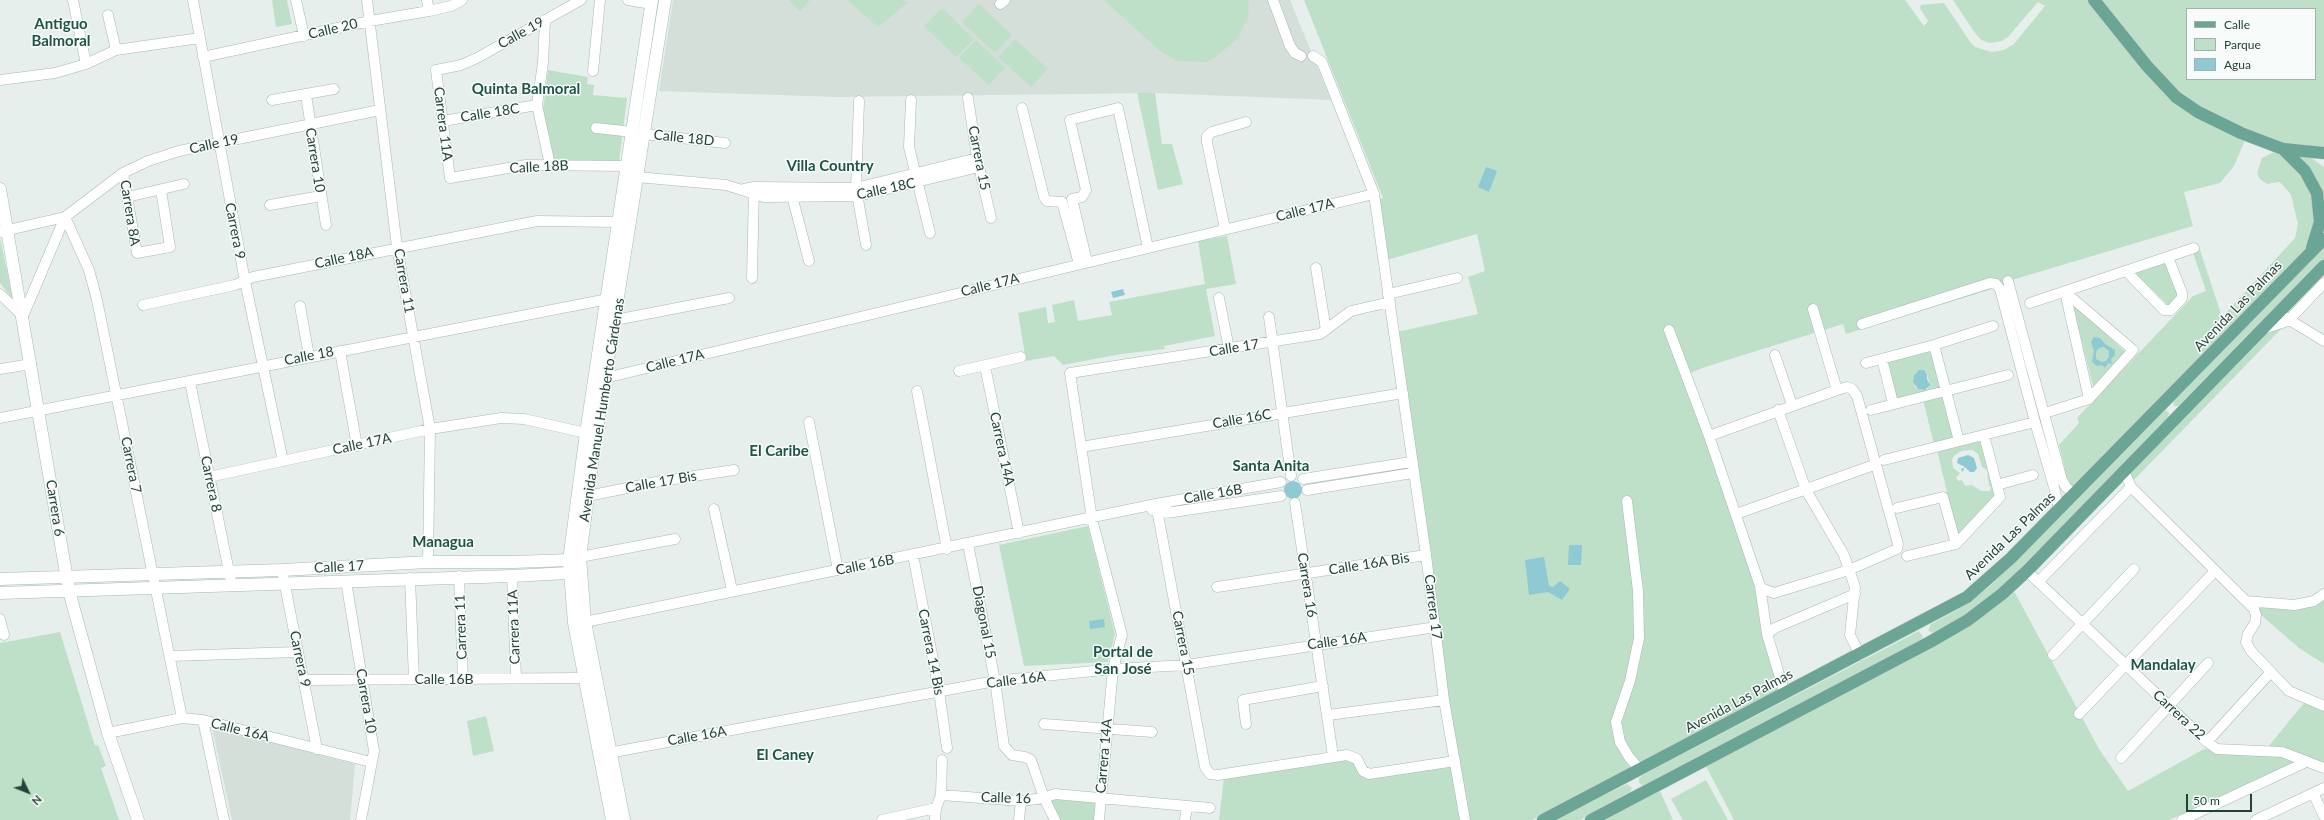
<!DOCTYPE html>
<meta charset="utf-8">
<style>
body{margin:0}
#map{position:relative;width:2324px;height:820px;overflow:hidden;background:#e6efeb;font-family:Lato,sans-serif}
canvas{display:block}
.legend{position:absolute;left:2186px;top:8px;width:130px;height:72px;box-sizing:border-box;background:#f7fbf9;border:1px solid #a3b1ad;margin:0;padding:5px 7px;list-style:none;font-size:12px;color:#24423a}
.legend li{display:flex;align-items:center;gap:8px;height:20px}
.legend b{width:20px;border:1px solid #a3b1ad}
.north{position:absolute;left:8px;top:772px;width:40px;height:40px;-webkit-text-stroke:3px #f7fbf9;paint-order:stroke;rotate:133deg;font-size:11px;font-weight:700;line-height:16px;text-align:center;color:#24423a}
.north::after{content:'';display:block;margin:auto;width:14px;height:18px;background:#24423a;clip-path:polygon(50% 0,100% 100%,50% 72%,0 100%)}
.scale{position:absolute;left:2186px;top:794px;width:66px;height:18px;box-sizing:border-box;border:2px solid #24423a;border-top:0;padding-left:5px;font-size:12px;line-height:14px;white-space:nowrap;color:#24423a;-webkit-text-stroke:3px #f7fbf9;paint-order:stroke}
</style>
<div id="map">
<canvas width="2324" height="820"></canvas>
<ul class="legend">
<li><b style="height:5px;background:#6aa596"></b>Calle</li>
<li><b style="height:11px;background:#bfe0c8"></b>Parque</li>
<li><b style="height:11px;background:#8ec9d4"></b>Agua</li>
</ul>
<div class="north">N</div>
<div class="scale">50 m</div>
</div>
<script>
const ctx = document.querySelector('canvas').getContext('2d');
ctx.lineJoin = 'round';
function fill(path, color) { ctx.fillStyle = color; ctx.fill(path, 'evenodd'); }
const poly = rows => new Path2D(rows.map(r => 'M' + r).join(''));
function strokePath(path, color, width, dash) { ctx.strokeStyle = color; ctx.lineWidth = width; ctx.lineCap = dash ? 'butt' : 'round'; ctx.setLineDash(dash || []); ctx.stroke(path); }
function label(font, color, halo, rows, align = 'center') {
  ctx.font = font + ' Lato,sans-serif'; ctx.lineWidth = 3; ctx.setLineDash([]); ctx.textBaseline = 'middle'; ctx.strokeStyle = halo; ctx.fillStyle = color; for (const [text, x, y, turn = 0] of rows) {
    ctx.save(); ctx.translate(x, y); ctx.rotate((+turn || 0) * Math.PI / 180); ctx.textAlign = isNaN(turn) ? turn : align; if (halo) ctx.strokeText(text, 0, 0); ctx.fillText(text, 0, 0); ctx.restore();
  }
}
const built = poly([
 [673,0,1290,0,1331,100,1155,93,837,97,659,91],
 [212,727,355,764,350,820,232,820]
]);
const green = poly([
 [272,0,287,0,292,24,276,27],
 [789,0,810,0,800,11],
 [847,0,904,0,907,3,878,27],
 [1104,0,1249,0,1248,17,1237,39,1217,56,1207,62,1177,61,1160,51],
 [1304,0,1905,0,1924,26,1928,21,1920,8,1921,5,1944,3,1971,43,1975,47,1992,52,2004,50,2014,44,2045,6,2038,2,2008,37,2002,41,1990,43,1981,40,1975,33,1953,0,2087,0,2143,69,2197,117,2245,140,2234,166,2220,183,2184,192,2193,226,2012,280,1992,289,1846,334,1843,324,1702,368,1684,376,1757,589,1781,690,1532,820,1468,820,1447,699,1397,332,1478,314,1468,277,1485,271,1477,234,1387,260,1379,199,1383,198],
 [2101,0,2324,0,2324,147,2284,144,2226,120,2201,107,2180,93,2151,63],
 [2187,9,2315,9,2315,79,2187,79],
 [979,4,1012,35,995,53,962,22],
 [942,8,974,39,956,57,924,26],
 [1015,39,1048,69,1031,87,998,57],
 [976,40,1005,68,989,85,959,58],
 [548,70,588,77,587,84,594,85,593,95,627,98,619,162,554,160,543,110],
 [1137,93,1155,93,1162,144,1172,144,1183,184,1158,190],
 [2274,152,2280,154,2300,173,2311,194,2315,217,2310,241,2305,252,2073,488,2068,485,2063,472,2065,469,2059,445,2079,423,2077,418,2155,336,2193,296,2206,291,2193,253,2200,250,2222,317,2295,238,2298,224,2291,195,2282,184,2279,182,2267,184,2260,179,2257,173,2262,158],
 [2299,156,2310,157,2324,167,2324,203,2308,166],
 [1227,236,1236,284,1206,289,1215,336,1164,346,1165,349,1121,354,1063,365,1054,356,1026,361,1018,313,1046,307,1048,323,1055,322,1052,305,1074,300,1078,321,1112,315,1109,302,1205,284,1198,241],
 [0,238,13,299,0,283],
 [2324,246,2324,259,2180,406,2174,406,2173,401],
 [2166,262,2179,296,2169,306,2134,272],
 [2072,302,2125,352,2093,386],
 [2284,326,2131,483,2128,474,2264,334],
 [1932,349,1942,389,1895,400,1886,361],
 [1923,370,1927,373,1929,382,1928,389,1921,390,1915,387,1913,379,1915,373],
 [1944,395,1955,439,1934,444,1923,400],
 [2166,410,2169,413,2168,418,2023,568,1999,590,1966,615,1934,633,1928,631,1931,624,1957,610,1990,586,2162,412],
 [1982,439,1996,496,1957,538,1942,494,1947,492,1937,450],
 [1972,450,1978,454,1982,467,1987,470,1989,486,1991,487,1990,491,1981,491,1972,485,1965,486,1962,480,1959,481,1956,478,1960,473,1953,468,1952,460,1954,456,1961,451],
 [1088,526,1115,634,1108,662,1024,666,999,545],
 [2014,591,2099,749,2128,791,2204,749,2281,755,2298,762,2169,820,1734,820,1706,766],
 [2324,598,2324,664,2299,648,2259,613,2255,606],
 [1919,631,1923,637,1919,641,1643,786,1639,783,1639,778,1646,773],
 [60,632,95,746,98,745,106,766,101,768,119,820,0,820,0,643],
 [2304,703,2324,710,2324,764,2267,748],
 [486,716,494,751,473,756,467,721],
 [1333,760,1353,760,1358,770,1452,765,1462,820,1219,820,1224,777],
 [1706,780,1728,820,1683,820,1671,799],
 [1627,784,1632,788,1629,795,1580,820,1554,820],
 [1660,791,1673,820,1603,820],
 [1056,796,1098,801,1097,820,1059,820,1047,799]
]);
const water = poly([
 [1486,167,1497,171,1489,192,1478,187],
 [1123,289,1125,295,1113,298,1111,292],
 [2094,337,2100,338,2105,344,2115,350,2115,355,2111,359,2112,364,2108,363,2105,368,2102,365,2097,366,2092,362,2094,351,2091,342],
 [2099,348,2104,347,2109,351,2109,357,2106,361,2102,362,2096,359,2096,352],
 [1919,370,1924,370,1927,374,1927,379,1930,385,1925,390,1918,389,1913,382,1914,375],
 [1968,455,1974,458,1977,468,1974,472,1970,472,1965,467,1962,472,1961,469,1965,467,1957,463,1958,458],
 '1284 490a9 9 0 1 1 18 0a9 9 0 1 1-18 0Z',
 [1569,545,1582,545,1581,565,1568,565],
 [1544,557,1549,586,1553,587,1560,581,1570,589,1562,600,1548,592,1529,595,1525,560],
 [1104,619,1105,627,1090,629,1089,621]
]);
const minor = poly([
 [73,0,86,64],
 [193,0,245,281,283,461],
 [296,0,304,36],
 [367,0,397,247,430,429,428,562],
 [427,0,429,11],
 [581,0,477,58,461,65,436,70,450,178,526,165,628,166],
 [628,0,652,4],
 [1273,0,1290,46,1295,53,1301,56],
 [1000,4,1005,0],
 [108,15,116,50],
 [545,20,543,63,537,105,550,165],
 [1313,56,1322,62,1374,194,1426,555,1444,700,1465,820],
 [203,57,370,21,429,11,451,6,462,0],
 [593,71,600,0],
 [0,80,55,73,86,64,116,50,200,38],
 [306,95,326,225],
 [968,98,977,158,991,218],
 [272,100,334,89],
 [911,100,909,147,930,233],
 [859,101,856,188,866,245],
 [1022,108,1044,197,1047,201,1062,202,1079,264],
 [443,121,537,105],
 [596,128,633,132],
 [644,134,725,143],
 [123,173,137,253,170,247,161,190],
 [637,177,726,185,764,197,858,196,979,167],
 [744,189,754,187,856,188,977,158],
 [791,192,809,261],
 [127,197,184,184],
 [270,205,321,196],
 [65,217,89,270,97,300,182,718],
 [1225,229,1207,142,1207,136,1212,132,1246,122],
 [0,232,65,217,123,173,148,161,179,151,380,110],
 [1087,262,1072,199,1082,197,1086,190,1070,120,1118,108,1148,248],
 [1316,268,1326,330],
 [2126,271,2164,310,2171,310,2182,298,2182,293,2168,257],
 [752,278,754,188],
 [2008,281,2062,480,2066,487,2074,494],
 [2065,292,2089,399],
 [0,294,23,316,65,217],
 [1388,294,1457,278],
 [1219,298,1229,349],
 [2030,303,2194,248],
 [143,305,235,285,253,277,537,221,619,222],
 [300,306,309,356],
 [1813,309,1837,390],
 [2283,316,2324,341],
 [1269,317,1291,476],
 [615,320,729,298],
 [1862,324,1990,283,1996,284,2000,289,2035,422,2054,487,2059,511],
 [2263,329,2288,321,2324,283],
 [1669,330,1709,436,1760,586,1763,589,1774,593,1849,570,1897,549,1898,544,1857,396,1852,389,1847,387,1837,390,1709,436],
 [1934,345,1959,441],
 [340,351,357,446],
 [1775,355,1792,405],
 [1882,359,1893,403],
 [1866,363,1934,345,1993,326],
 [985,366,1019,533],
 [0,369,31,364],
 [959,371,1021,357],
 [605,378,1374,194],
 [190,382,232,586],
 [917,391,947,549],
 [1778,410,1806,490,1844,555,1855,587,1850,635,1860,655],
 [1871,410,2008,375],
 [2045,413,2089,399,2133,350,2065,292],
 [0,418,613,298],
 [809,422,838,570],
 [1081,447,1403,393],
 [1884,460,2035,422],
 [2124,471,2131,487,2254,609,2256,615,2255,623,2248,634,2246,642,2251,651,2289,691,2324,706],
 [209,477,430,429,501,418,524,419,586,433],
 [1303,479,1411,462],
 [1997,485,2033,475],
 [1307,490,1413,473],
 [588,496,661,481,734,470],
 [1627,501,1638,591,1639,638,1630,681,1616,722,1620,742,1629,757,1640,770],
 [1295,503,1333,756],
 [1156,504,1205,767,1210,774,1218,775,1347,755,1357,759,1363,771,1369,774,1455,761],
 [1897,508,1943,497,1956,544],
 [714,509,732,590],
 [1152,510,1173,512,1281,496],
 [1736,514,1874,465],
 [968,544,995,681,1004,746,1012,755,1025,757,1031,760,1044,798,1055,820],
 [913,555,939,691,947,748],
 [1907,556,1956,544,2000,497,1984,435],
 [580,557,675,539],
 [282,570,317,749],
 [2027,571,2207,742,2217,749,2282,752,2324,768],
 [459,576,463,679],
 [512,576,516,677],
 [410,578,414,679],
 [346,581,374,751,361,820],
 [2038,582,2131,487],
 [1760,586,1767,634],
 [1217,587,1426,555],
 [2246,601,2294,605,2314,601,2324,594],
 [0,619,4,635],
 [585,622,1156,504,1281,482],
 [2053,655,2134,569],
 [170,656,298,652],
 [305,680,583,678],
 [1785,694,1767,634,1775,628,1855,594],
 [2079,714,2215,571],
 [1328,715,1444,700],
 [203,720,224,820],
 [1044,724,1152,732],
 [1246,724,1243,700,1323,686],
 [108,733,182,718,203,720,371,762],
 [2207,742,2270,673],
 [603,754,995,681,1113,669,1187,665,1436,627],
 [2121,758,2208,663],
 [2313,793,2324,816],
 [941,795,942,760],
 [882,820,936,808,941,795,1021,801,1044,798,1055,794,1210,808],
 [935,820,936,808],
 [1019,820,1021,801],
 [1099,820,1113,669,1122,635,1092,519,1070,373,1320,334,1351,311,1390,302],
 [1185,820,1187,807],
 [2182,820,2306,762],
 [2256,820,2324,788]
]);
const tertiary = poly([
 [0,189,69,591,108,733,138,820],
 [0,579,282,570,428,562,514,562,569,560,578,557],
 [0,593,512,576,568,573,579,571]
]);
const secondary = poly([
 [612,820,574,623,569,560,586,433,652,0],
 [624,820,585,622,580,557,596,436,665,0]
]);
const primary = poly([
 [2094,0,2147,66,2176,97,2198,112,2241,133,2283,149,2324,153],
 [2283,149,2305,171,2317,193,2320,222,2312,248],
 [1543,820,1967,597,2011,558,2324,239],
 [1591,820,1930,642,1968,620,2002,594,2027,571,2324,266]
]);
const streetNames = [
 ["Calle 20",333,29,-13],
 ["Calle 19",521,33,-29],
 ["Calle 18C",490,113,-9],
 ["Carrera 11A",443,124,83],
 ["Calle 18D",684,138,6],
 ["Calle 19",214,144,-12],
 ["Carrera 15",979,158,79],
 ["Carrera 10",315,160,81],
 ["Calle 18B",539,167,-3],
 ["Calle 18C",886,189,-12],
 ["Calle 17A",1305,210,-14],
 ["Carrera 8A",130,213,81],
 ["Carrera 9",235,231,79],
 ["Calle 18A",344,258,-12],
 ["Carrera 11",404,281,80],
 ["Calle 17A",990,285,-14],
 ["Avenida Las Palmas",2238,306,-46],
 ["Calle 17",1234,348,-9],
 ["Calle 18",309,356,-11],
 ["Calle 17A",675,361,-14],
 ["Avenida Manuel Humberto Cárdenas",602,410,-81],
 ["Calle 16C",1242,419,-10],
 ["Calle 17A",362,444,-12],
 ["Carrera 14A",1002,449,78],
 ["Carrera 7",131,465,79],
 ["Calle 17 Bis",661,482,-10],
 ["Carrera 8",211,484,78],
 ["Calle 16B",1213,494,-10],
 ["Carrera 6",55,508,81],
 ["Avenida Las Palmas",2010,536,-44],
 ["Calle 16A Bis",1369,564,-9],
 ["Calle 16B",865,565,-11],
 ["Calle 17",339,567,-3],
 ["Carrera 16",1307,585,81],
 ["Carrera 17",1433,607,83],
 ["Diagonal 15",984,622,79],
 ["Carrera 11",461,627,-92],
 ["Carrera 11A",514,627,-92],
 ["Calle 16A",1337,641,-8],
 ["Carrera 15",1183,643,79],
 ["Carrera 14 Bis",931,652,79],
 ["Carrera 9",300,659,78],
 ["Calle 16B",444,679],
 ["Calle 16A",1016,680,-7],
 ["Carrera 10",366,701,80],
 ["Avenida Las Palmas",1739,701,-28],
 ["Carrera 22",2179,715,43],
 ["Calle 16A",240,730,14],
 ["Calle 16A",697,736,-10],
 ["Carrera 14A",1104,756,-85],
 ["Calle 16",1006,798,2]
];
const neighbourhoodNames = [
 ["Antiguo",61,24],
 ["Balmoral",61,41],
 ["Quinta Balmoral",526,89],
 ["Villa Country",830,166],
 ["El Caribe",779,451],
 ["Santa Anita",1271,466],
 ["Managua",443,542],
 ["Portal de",1123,652],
 ["San José",1123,669],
 ["Mandalay",2163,665],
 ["El Caney",785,755]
];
fill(built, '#d4dfda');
fill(green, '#bfe0c8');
fill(water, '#8ec9d4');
strokePath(minor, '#a8b8b2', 11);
strokePath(tertiary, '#a8b8b2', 13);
strokePath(secondary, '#a4bbb3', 13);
strokePath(primary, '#c2cac8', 13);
strokePath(minor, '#fff', 10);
strokePath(tertiary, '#fff', 12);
strokePath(secondary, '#fff', 12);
strokePath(primary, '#6aa596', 12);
label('14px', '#24423a', '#f7fbf9', streetNames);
label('bold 15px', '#1f5548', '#f7fbf9', neighbourhoodNames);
</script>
